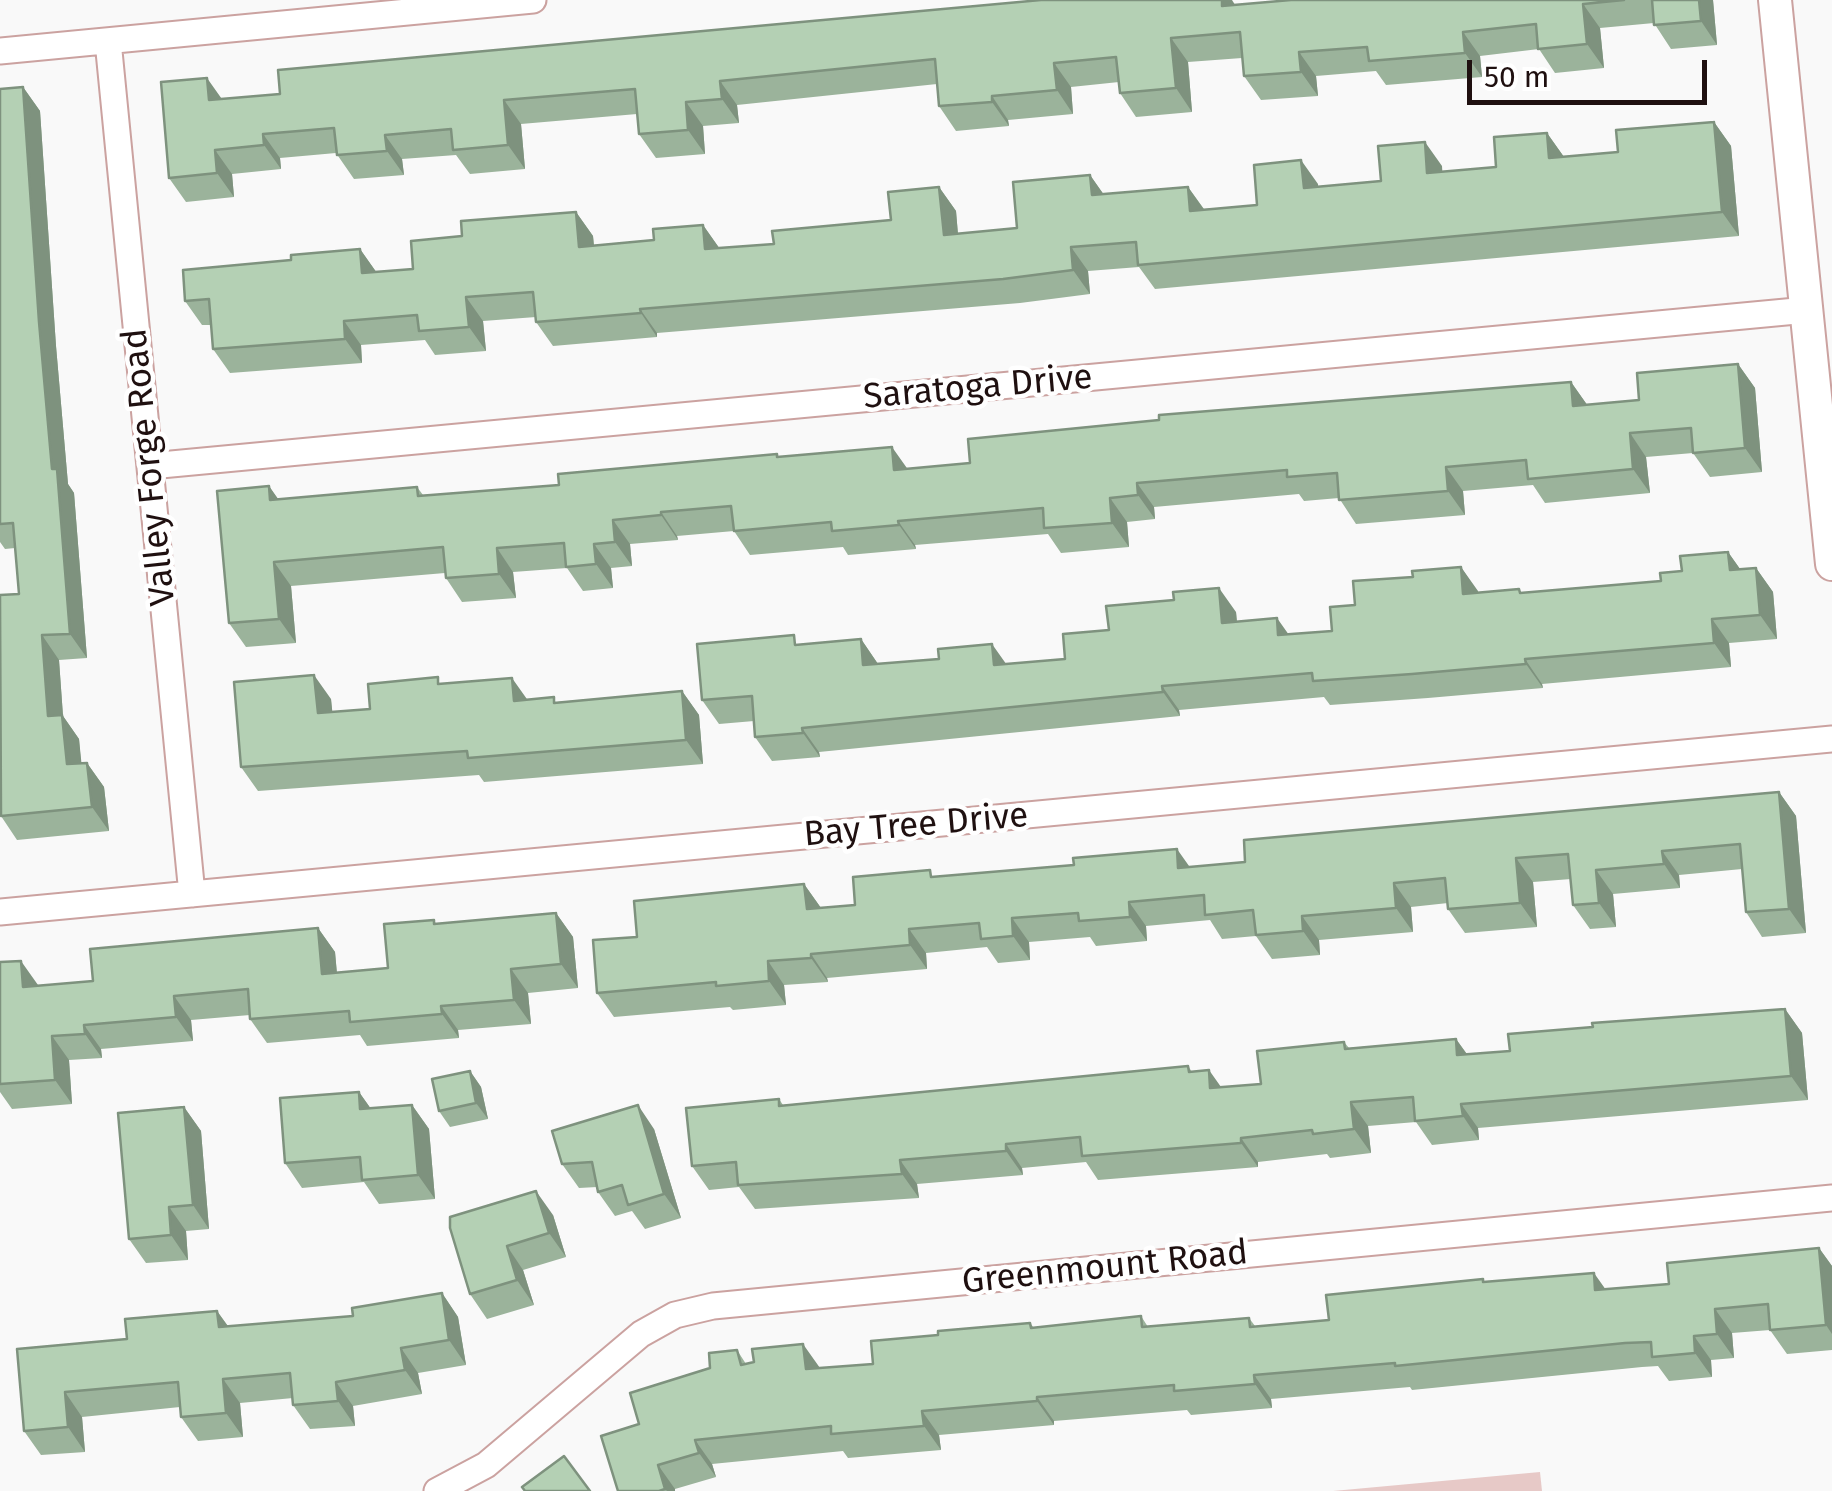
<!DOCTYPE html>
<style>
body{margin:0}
#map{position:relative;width:1832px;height:1491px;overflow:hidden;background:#f9f9f9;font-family:"Fira Sans",sans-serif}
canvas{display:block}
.scale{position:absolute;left:1467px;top:60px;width:240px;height:45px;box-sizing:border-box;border:5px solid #1f1010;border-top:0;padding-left:12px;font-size:30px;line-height:35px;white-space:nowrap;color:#1f1010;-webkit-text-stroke:8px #fff;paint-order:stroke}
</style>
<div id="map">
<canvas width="1832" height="1491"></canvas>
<div class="scale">50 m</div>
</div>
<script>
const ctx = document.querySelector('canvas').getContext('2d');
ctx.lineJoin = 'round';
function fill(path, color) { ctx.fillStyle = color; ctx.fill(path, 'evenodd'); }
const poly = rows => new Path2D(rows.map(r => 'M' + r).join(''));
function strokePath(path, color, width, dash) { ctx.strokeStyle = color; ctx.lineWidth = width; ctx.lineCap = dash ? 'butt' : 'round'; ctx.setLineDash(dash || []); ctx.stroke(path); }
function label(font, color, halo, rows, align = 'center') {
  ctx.font = font + ' "Fira Sans",sans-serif'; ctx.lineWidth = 9; ctx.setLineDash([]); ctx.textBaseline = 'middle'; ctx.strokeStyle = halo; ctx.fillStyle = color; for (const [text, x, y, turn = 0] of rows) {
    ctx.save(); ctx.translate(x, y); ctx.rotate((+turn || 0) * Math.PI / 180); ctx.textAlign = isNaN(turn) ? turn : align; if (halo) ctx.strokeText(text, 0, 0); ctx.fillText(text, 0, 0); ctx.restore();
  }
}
const green = poly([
 [1540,1472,1542,1491,1333,1491]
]);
const minor = poly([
 [108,41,192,894],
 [0,51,533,0],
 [150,466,1807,310],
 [0,912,1832,739],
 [437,1491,486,1465,641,1334,675,1315,713,1306,1832,1198]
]);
const tertiary = poly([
 [1775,0,1832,564]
]);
const wall = poly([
 [1291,0,1713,0,1717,45,1671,49,1654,23,1600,28,1604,68,1555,73,1539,49,1480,56,1482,77,1386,85,1376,71,1316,76,1318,96,1261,100,1244,76,1242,58,1188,62,1192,112,1136,117,1120,93,1119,82,1071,87,1073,114,1008,120,1009,126,956,131,939,106,937,84,737,105,739,123,703,126,705,154,656,158,639,134,637,114,521,124,525,169,470,174,456,155,402,159,404,175,354,179,336,153,280,158,281,169,232,174,234,197,186,202,169,178,221,99],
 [23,87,40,111,56,346,68,484,74,493,87,658,59,660,63,716,79,739,81,763,87,763,104,787,109,831,17,840,1,816,19,594,15,548,5,549,0,542,0,89],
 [1714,122,1731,146,1739,236,1155,289,1139,267,1088,271,1090,294,1020,303,657,333,657,337,553,346,536,322,536,317,483,321,486,351,435,355,425,340,361,345,362,363,230,373,213,349,211,325,202,325,185,301,291,260,360,249,376,272,413,269,462,236,576,212,593,236,594,245,654,240,703,225,719,248,774,244,891,220,939,187,956,211,958,234,1017,228,1090,175,1103,194,1188,187,1204,209,1257,205,1318,184,1318,187,1381,181,1442,166,1442,172,1496,167,1547,133,1564,157,1618,152],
 [1738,364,1755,388,1762,472,1710,477,1693,453,1646,457,1650,493,1545,503,1533,485,1463,491,1465,515,1356,524,1339,498,1304,501,1299,494,1154,507,1155,519,1127,522,1129,547,1061,553,1048,534,915,545,916,549,848,555,843,547,750,555,734,531,677,536,678,540,630,544,632,566,611,568,613,588,583,591,567,568,513,572,516,598,462,602,446,578,445,573,291,586,296,643,246,647,229,623,269,486,278,500,417,487,423,495,559,485,777,454,779,457,907,469,970,463,1571,382,1587,405,1639,400],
 [1728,552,1740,569,1756,568,1773,592,1777,639,1729,643,1731,667,1542,684,1543,688,1428,698,1330,705,1324,697,1179,710,1180,716,819,752,820,757,772,761,755,737,754,721,719,724,702,700,801,644,861,639,878,664,1006,664,1065,659,1109,630,1236,612,1237,622,1288,635,1332,631,1355,605,1413,577,1461,567,1478,593,1522,593,1661,581],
 [442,684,527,700,557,702,682,691,699,715,703,764,484,782,479,775,258,791,241,767,331,699,332,712,370,709],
 [1779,792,1796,816,1806,933,1762,937,1746,912,1742,869,1679,875,1680,888,1613,894,1616,927,1590,929,1573,905,1571,879,1533,882,1537,927,1465,933,1448,909,1448,903,1411,907,1413,932,1319,940,1320,955,1272,959,1256,936,1222,939,1210,920,1146,926,1147,941,1096,946,1090,937,1029,942,1030,960,998,963,987,947,926,953,927,969,827,978,828,982,784,985,786,1005,733,1010,730,1007,614,1017,597,993,804,884,821,908,855,905,935,877,1189,867,1245,862],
 [556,913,573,937,578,988,528,993,531,1024,458,1030,459,1038,367,1046,360,1035,267,1043,250,1019,250,1015,191,1020,193,1041,101,1049,102,1058,69,1060,72,1104,12,1109,0,1092,0,962,38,986,93,981,318,928,335,952,337,973,388,968,434,920,436,924],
 [1785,1009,1802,1033,1808,1100,1478,1128,1479,1140,1432,1145,1416,1122,1368,1126,1371,1153,1330,1158,1327,1154,1258,1162,1258,1167,1098,1180,1086,1162,1022,1168,1023,1175,917,1184,919,1198,755,1209,739,1187,709,1190,692,1166,779,1099,783,1105,1188,1066,1192,1072,1221,1087,1261,1084,1344,1042,1349,1048,1456,1039,1467,1054,1510,1051],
 [470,1071,481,1087,488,1119,450,1127,439,1111],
 [359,1092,371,1109,412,1105,429,1129,435,1199,379,1204,364,1182,302,1188,285,1163],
 [184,1107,201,1131,209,1229,186,1231,188,1260,146,1263,129,1239],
 [654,1129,681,1218,645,1229,632,1211,615,1216,598,1192,597,1187,579,1188,562,1164],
 [553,1215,566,1257,523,1270,534,1305,487,1319,470,1294,450,1228],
 [1819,1248,1832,1266,1832,1350,1787,1354,1770,1330,1732,1333,1734,1358,1711,1360,1712,1377,1669,1381,1658,1366,1642,1367,1412,1390,1410,1387,1271,1399,1272,1408,1191,1415,1187,1410,1054,1421,1054,1425,939,1435,941,1450,848,1458,843,1451,712,1464,716,1477,675,1489,675,1491,618,1491,639,1424,710,1368,737,1350,746,1364,754,1362,820,1368,873,1364,938,1335,1030,1323,1034,1328,1141,1316,1148,1327,1249,1318,1255,1326,1329,1320,1483,1279,1485,1282,1605,1289,1669,1284],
 [442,1293,458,1317,466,1365,418,1373,422,1394,353,1406,355,1426,310,1429,293,1405,293,1398,240,1403,243,1437,198,1441,181,1417,180,1407,82,1417,85,1452,41,1455,24,1431,17,1349,127,1339,217,1311,228,1326,353,1316]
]);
const shadedWall = poly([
 [1222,0,1232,0,1237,8,1222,6],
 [1699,0,1713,0,1717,45,1701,21],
 [1583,4,1600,28,1604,68,1587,44],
 [1463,32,1480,56,1482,77,1465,53],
 [1171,38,1188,62,1192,112,1176,88],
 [1299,52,1316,76,1318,96,1301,72],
 [1054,63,1071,87,1073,114,1057,90],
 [207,78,224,102,209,100],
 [720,81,737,105,739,123,722,99],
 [23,87,40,111,56,346,68,484,74,493,87,658,70,634,52,469,39,322],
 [992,96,1008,120,1009,126,992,102],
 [504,100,521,124,525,169,508,145],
 [686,102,703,126,705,154,688,130],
 [1714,122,1731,146,1739,236,1722,212],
 [1547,133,1564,157,1549,158],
 [263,134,280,158,281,169,264,145],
 [385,135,402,159,404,175,387,151],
 [1425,142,1442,166,1444,197,1427,173],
 [215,150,232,174,234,197,217,173],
 [1301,160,1318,184,1320,212,1304,188],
 [1090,175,1107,199,1092,195],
 [939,187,956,211,960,259,944,235],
 [1188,187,1205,211,1190,211],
 [576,212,593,236,596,271,579,247],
 [703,225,720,249,705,249],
 [1071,247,1088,271,1090,294,1073,270],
 [360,249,377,273,362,273],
 [466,297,483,321,486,351,469,327],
 [640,309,657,333,657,337,641,313],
 [344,321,361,345,362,363,345,339],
 [1738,364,1755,388,1762,472,1745,448],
 [1571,382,1588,406,1573,406],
 [1630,433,1646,457,1650,493,1633,469],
 [892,447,909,471,894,470],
 [1446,467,1463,491,1465,515,1448,491],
 [1137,483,1154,507,1155,519,1138,495],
 [269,486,286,510,270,500],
 [1110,498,1127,522,1129,547,1112,523],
 [661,512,677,536,678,540,661,515],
 [613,520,630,544,632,566,615,542],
 [898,521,915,545,916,549,899,525],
 [594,544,611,568,613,588,596,564],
 [497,548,513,572,516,598,499,574],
 [1728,552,1745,576,1730,570],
 [274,562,291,586,296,643,279,619],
 [1461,567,1478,591,1480,618,1463,594],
 [1756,568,1773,592,1777,639,1760,615],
 [1219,588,1236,612,1239,647,1222,623],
 [1277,618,1294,642,1278,635],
 [1712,619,1729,643,1731,667,1714,643],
 [42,635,59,660,63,716,79,739,84,788,67,764,48,716],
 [861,639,878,664,863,665],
 [992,644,1009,668,994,665],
 [1525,659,1542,684,1543,688,1526,664],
 [314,675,331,699,335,737,318,713],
 [512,678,529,702,514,701],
 [1162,686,1179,710,1180,716,1163,692],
 [682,691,699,715,703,764,686,740],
 [802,728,819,752,820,757,803,733],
 [87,763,104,787,109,831,92,807],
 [1779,792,1796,816,1806,933,1789,909],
 [1177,849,1194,873,1178,868],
 [1662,851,1679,875,1680,888,1664,864],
 [1516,858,1533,882,1537,927,1520,903],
 [1596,870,1613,894,1616,927,1599,903],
 [1394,883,1411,907,1413,932,1396,908],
 [804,884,821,908,807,909],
 [1129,902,1146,926,1147,941,1130,917],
 [556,913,573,937,578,988,561,964],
 [1302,916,1319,940,1320,955,1303,931],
 [1012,918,1029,942,1030,960,1013,936],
 [318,928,335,952,339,998,322,974],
 [909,929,926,953,927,969,910,945],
 [811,954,827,978,828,982,811,958],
 [21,961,38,985,40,1011,23,987],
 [768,961,784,985,786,1005,769,981],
 [511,969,528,993,531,1024,514,1000],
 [174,996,191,1020,193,1041,176,1017],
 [441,1006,458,1030,459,1038,442,1014],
 [1785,1009,1802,1033,1808,1100,1791,1076],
 [84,1025,101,1049,102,1058,85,1034],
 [52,1036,69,1060,72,1104,55,1080],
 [1456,1039,1473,1063,1457,1055],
 [1209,1070,1226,1094,1210,1088],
 [470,1071,481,1087,488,1119,476,1103],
 [359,1092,376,1116,360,1109],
 [1351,1102,1368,1126,1371,1153,1354,1129],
 [1461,1104,1478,1128,1479,1140,1463,1116],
 [412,1105,429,1129,435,1199,418,1175],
 [638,1105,654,1129,681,1218,664,1194],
 [184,1107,201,1131,209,1229,193,1205],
 [1241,1138,1258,1162,1258,1167,1241,1143],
 [1006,1144,1022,1168,1023,1175,1006,1151],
 [900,1160,917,1184,919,1198,902,1174],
 [536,1191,553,1215,566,1257,549,1233],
 [169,1207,186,1231,188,1260,171,1235],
 [507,1246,523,1270,534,1305,517,1280],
 [1819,1248,1832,1266,1832,1334,1826,1325],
 [1594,1273,1611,1297,1595,1290],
 [442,1293,458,1317,466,1365,449,1340],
 [1715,1309,1732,1333,1734,1358,1717,1334],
 [217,1311,234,1335,219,1327],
 [1694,1336,1711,1360,1712,1377,1695,1353],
 [803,1344,820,1368,806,1369],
 [401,1348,418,1373,422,1394,405,1370],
 [1254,1375,1271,1399,1272,1408,1255,1384],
 [223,1379,240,1403,243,1437,226,1413],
 [336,1382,353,1406,355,1426,338,1401],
 [65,1392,82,1417,85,1452,68,1427],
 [1037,1397,1054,1421,1054,1425,1037,1401],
 [922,1411,939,1435,941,1450,924,1426],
 [695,1440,712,1464,716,1477,699,1453],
 [658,1465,675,1489,675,1491,667,1491,665,1489]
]);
const building = poly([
 [1041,0,1222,0,1222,6,1291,0,1624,0,1583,4,1587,44,1538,49,1536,24,1463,32,1465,53,1369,61,1367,47,1299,52,1301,72,1244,76,1240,32,1171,38,1176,88,1120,93,1116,57,1054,63,1057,90,992,96,992,102,939,106,935,59,720,81,722,99,686,102,688,130,639,134,635,89,504,100,508,145,453,150,451,129,385,135,387,151,337,155,334,128,263,134,264,145,215,150,217,173,169,178,161,82,207,78,209,100,280,94,278,70,1041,0],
 [1652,0,1699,0,1701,21,1654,25,1652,0],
 [23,87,39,322,52,469,57,469,70,634,42,635,48,716,62,715,67,764,87,763,92,807,1,816,0,595,19,594,13,523,0,524,0,89,23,87],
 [1714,122,1722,212,1138,265,1136,242,1071,247,1073,270,1003,279,640,309,641,313,536,322,533,292,466,297,469,327,419,331,417,315,344,321,345,339,213,349,209,299,185,301,183,270,291,260,291,255,360,249,362,273,413,269,411,241,462,236,461,221,576,212,579,247,654,240,653,229,703,225,705,249,774,244,772,231,891,220,888,192,939,187,944,235,1017,228,1013,182,1090,175,1092,195,1188,187,1190,211,1257,205,1254,165,1301,160,1304,188,1381,181,1378,146,1425,142,1427,173,1496,167,1494,137,1547,133,1549,158,1618,152,1616,130,1714,122],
 [1738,364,1745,448,1693,453,1691,428,1630,433,1633,469,1528,479,1526,460,1446,467,1448,491,1339,500,1337,473,1287,477,1287,470,1137,483,1138,495,1110,498,1112,523,1044,528,1043,508,898,521,899,525,832,531,831,522,734,531,731,506,661,512,661,515,613,520,615,542,594,544,596,564,566,567,564,543,497,548,499,574,446,578,443,547,274,562,279,619,229,623,217,491,269,486,270,500,417,487,418,496,559,485,558,474,777,454,777,457,892,447,894,470,970,463,968,439,1159,420,1159,415,1571,382,1573,406,1639,400,1637,373,1738,364],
 [1728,552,1730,570,1756,568,1760,615,1712,619,1714,643,1525,659,1526,664,1412,674,1313,681,1312,673,1162,686,1163,692,802,728,803,733,755,737,752,696,702,700,697,644,794,635,795,645,861,639,863,665,939,659,938,649,992,644,994,665,1065,659,1063,634,1109,630,1106,606,1174,600,1173,592,1219,588,1222,623,1277,618,1278,635,1332,631,1330,607,1355,605,1353,581,1413,577,1412,571,1461,567,1463,594,1519,589,1520,593,1661,581,1660,573,1682,571,1680,556,1728,552],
 [314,675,318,713,370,709,368,684,438,677,438,684,512,678,514,701,554,697,554,703,682,691,686,740,468,758,467,751,241,767,234,682,314,675],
 [1779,792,1789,909,1746,912,1740,844,1662,851,1664,864,1596,870,1599,903,1573,905,1568,854,1516,858,1520,903,1448,909,1445,878,1394,883,1396,908,1302,916,1303,931,1256,935,1253,910,1205,915,1204,895,1129,902,1130,917,1079,921,1078,913,1012,918,1013,936,981,939,979,923,909,929,910,945,811,954,811,958,768,961,769,981,716,986,716,982,597,993,593,940,637,937,634,901,804,884,807,909,855,905,853,877,930,870,931,877,1074,865,1073,858,1177,849,1178,868,1245,862,1244,840,1779,792],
 [556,913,561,964,511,969,514,1000,441,1006,442,1014,350,1022,349,1011,250,1019,248,989,174,996,176,1017,84,1025,85,1034,52,1036,55,1080,0,1084,0,962,21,961,23,987,93,981,90,949,318,928,322,974,388,968,384,924,434,920,434,924,556,913],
 [1785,1009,1791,1076,1461,1104,1463,1116,1415,1121,1413,1097,1351,1102,1354,1129,1313,1134,1312,1130,1241,1138,1241,1143,1082,1156,1080,1137,1006,1144,1006,1151,900,1160,902,1174,738,1185,736,1162,692,1166,686,1108,779,1099,779,1106,1188,1066,1189,1072,1209,1070,1210,1088,1261,1084,1257,1051,1344,1042,1345,1049,1456,1039,1457,1055,1510,1051,1508,1034,1593,1027,1592,1023,1785,1009],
 [470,1071,476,1103,439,1111,432,1079,470,1071],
 [359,1092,360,1109,412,1105,418,1175,362,1180,360,1157,285,1163,280,1098,359,1092],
 [638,1105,664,1194,628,1205,622,1185,598,1192,592,1162,562,1164,552,1131,638,1105],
 [184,1107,193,1205,169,1207,171,1235,129,1239,118,1113,184,1107],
 [536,1191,549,1233,507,1246,517,1280,470,1294,450,1228,450,1217,536,1191],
 [1819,1248,1826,1325,1770,1330,1768,1304,1715,1309,1717,1334,1694,1336,1695,1353,1652,1357,1651,1342,1625,1343,1395,1366,1395,1363,1254,1375,1255,1384,1174,1391,1174,1385,1037,1397,1037,1401,922,1411,924,1426,831,1434,831,1426,695,1440,699,1453,658,1465,665,1489,659,1491,618,1491,601,1436,639,1424,630,1393,710,1368,709,1353,737,1350,741,1365,754,1362,752,1349,803,1344,806,1369,873,1364,871,1341,938,1335,938,1331,1030,1323,1031,1328,1141,1316,1142,1327,1249,1318,1250,1327,1329,1320,1326,1295,1483,1279,1483,1282,1594,1273,1595,1290,1669,1284,1667,1263,1819,1248],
 [442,1293,449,1340,401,1348,405,1370,336,1382,338,1401,293,1405,290,1373,223,1379,226,1413,181,1417,178,1382,110,1388,65,1392,68,1427,24,1431,17,1349,127,1339,125,1319,217,1311,219,1327,353,1316,352,1308,442,1293],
 [564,1456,590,1491,525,1491,522,1487,564,1456]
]);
const streetNames = [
 ["Saratoga Drive",978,388,-5],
 ["Valley Forge Road",150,467,-96],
 ["Bay Tree Drive",916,826,-5],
 ["Greenmount Road",1105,1268,-6]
];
fill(green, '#e7c9c7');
strokePath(minor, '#cba2a0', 29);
strokePath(tertiary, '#cba2a0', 36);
strokePath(minor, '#fff', 25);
strokePath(tertiary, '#fff', 32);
fill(wall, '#9bb39b');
fill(shadedWall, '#7e927e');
fill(building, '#b4d0b4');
strokePath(building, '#7e927e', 2.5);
label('35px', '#1f1010', '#fff', streetNames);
</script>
